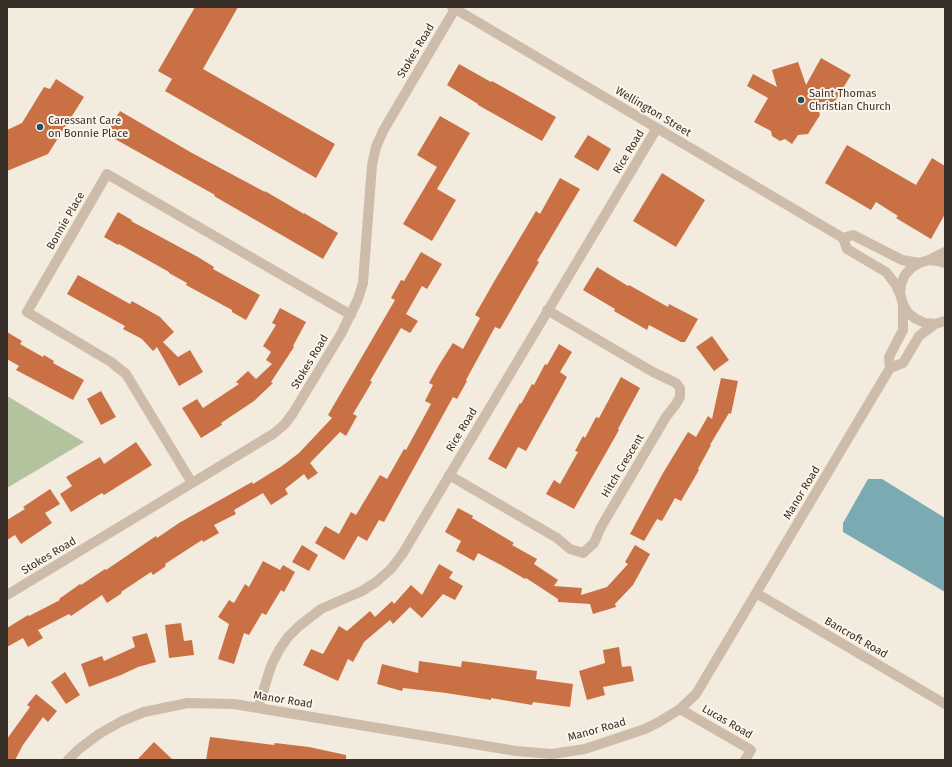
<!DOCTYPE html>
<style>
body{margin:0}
#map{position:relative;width:952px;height:767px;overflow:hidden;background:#f3ebde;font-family:"Fira Sans",sans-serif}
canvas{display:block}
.frame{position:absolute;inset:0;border:8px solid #392f29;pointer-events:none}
</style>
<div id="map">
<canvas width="952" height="767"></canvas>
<div class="frame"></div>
</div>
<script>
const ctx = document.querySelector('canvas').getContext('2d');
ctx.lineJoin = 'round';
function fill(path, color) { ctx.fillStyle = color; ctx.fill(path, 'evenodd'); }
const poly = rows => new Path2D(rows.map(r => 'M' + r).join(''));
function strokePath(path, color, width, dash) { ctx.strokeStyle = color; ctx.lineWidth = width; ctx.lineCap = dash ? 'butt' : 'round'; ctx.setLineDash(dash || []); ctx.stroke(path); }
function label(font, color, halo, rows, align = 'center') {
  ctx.font = font + ' "Fira Sans",sans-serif'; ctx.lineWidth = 4; ctx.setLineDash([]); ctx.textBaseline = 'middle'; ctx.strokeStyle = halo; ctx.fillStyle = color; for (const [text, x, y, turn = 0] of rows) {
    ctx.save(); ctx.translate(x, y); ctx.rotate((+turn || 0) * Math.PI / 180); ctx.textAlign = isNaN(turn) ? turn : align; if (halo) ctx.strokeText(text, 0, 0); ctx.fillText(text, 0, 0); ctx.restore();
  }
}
const green = poly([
 [7,396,84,442,7,488]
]);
const water = poly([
 [868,479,882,479,945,518,945,592,843,532,843,523]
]);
const building = poly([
 [195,7,238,7,203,69,335,144,316,178,165,91,172,79,158,71],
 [821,58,851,75,834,103,818,107,820,115,808,134,798,135,792,144,785,139,780,141,772,136,771,131,754,122,768,98,747,86,753,74,777,87,772,70,798,62,806,85],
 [459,64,491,82,492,81,556,117,542,141,478,105,478,104,447,85],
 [56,79,84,97,48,154,7,171,7,130,22,123,44,87,50,89],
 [120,111,192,153,265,192,265,191,304,214,304,213,338,233,323,259,214,196,215,195,106,134],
 [440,116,470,133,437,189,456,200,432,241,403,224,437,167,417,155],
 [588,135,611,149,598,171,574,157],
 [847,145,916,185,932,158,945,166,945,214,931,239,896,218,898,216,876,202,871,210,825,183],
 [662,173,705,200,676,247,633,221],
 [560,178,580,189,537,261,539,262,500,329,495,327,466,380,467,381,457,399,453,397,384,522,379,520,367,541,358,536,344,560,315,543,325,526,339,534,351,512,356,515,380,475,387,479,404,449,406,450,431,404,425,401,433,385,429,383,439,365,453,343,463,349,480,318,475,315,495,280,536,211,540,214],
 [118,212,132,220,131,221,198,257,214,267,213,269,260,295,246,320,232,312,232,310,186,285,187,283,169,273,169,272,119,244,118,245,104,237],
 [421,252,442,264,427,289,422,286,406,314,418,321,410,333,401,328,370,381,372,382,353,414,357,416,346,436,340,432,310,463,318,473,308,480,304,474,285,489,288,494,271,505,263,493,234,510,236,514,214,525,219,533,203,542,202,540,165,564,166,566,153,575,151,572,121,592,122,593,107,603,102,595,71,616,69,614,38,630,43,638,28,647,23,638,7,647,7,628,28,615,29,616,60,600,59,599,80,584,81,585,105,569,106,570,156,536,157,538,179,523,252,482,253,484,282,466,299,453,332,418,328,415,395,300,391,298,401,280,404,281],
 [597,267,628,286,629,285,668,307,669,304,698,319,685,342,681,342,649,325,647,330,614,311,615,309,583,290],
 [78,275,130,304,132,301,160,317,174,332,163,342,178,357,190,350,203,372,179,386,157,347,153,351,142,339,123,329,125,326,67,294],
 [280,308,306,322,293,346,294,347,271,382,273,383,254,401,221,423,222,425,201,438,182,408,197,399,203,408,239,384,236,382,248,371,256,379,272,364,266,360,271,352,263,346,276,325,272,323],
 [7,332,22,341,20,344,43,357,44,355,54,361,53,363,84,380,73,400,16,370,19,366,7,359],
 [712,336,729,360,714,371,696,347],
 [559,344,572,352,560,372,567,377,526,451,518,447,506,469,488,459,520,403,521,404,532,384,534,385,545,364,547,365],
 [621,377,640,388,618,429,619,430,574,509,546,494,554,480,560,484,578,452,575,451,583,436,585,438,596,417,599,418],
 [721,378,738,381,731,414,729,413,710,445,711,445,698,469,699,470,681,501,675,498,662,521,657,519,644,541,630,534,663,473,688,432,696,437,708,416,712,419],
 [101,391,116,417,101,425,87,399],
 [136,442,152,465,104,495,102,493,71,512,60,494,72,486,66,477,100,457,104,464],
 [50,489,60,504,45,513,52,523,21,544,15,535,7,540,7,520,25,509,23,507],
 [458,508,473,516,472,518,514,543,512,545,537,559,534,564,558,580,554,586,582,588,581,595,607,587,628,564,625,562,635,545,650,554,633,585,615,604,616,607,593,614,590,604,558,602,558,599,526,578,525,579,501,565,478,553,474,561,456,551,461,541,445,532],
 [302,545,318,555,309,571,292,562],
 [263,561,280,570,283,565,295,572,284,592,281,590,266,615,262,613,249,635,244,633,234,664,218,659,229,624,218,617,229,600,234,603,245,584,249,587],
 [439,564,453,572,449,578,463,586,455,600,443,594,422,618,410,607,393,624,390,620,364,642,353,662,348,659,338,681,303,665,311,649,323,654,339,626,347,631,370,611,375,617,392,601,394,604,411,585,422,595],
 [181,623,184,641,192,640,194,655,169,658,165,625],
 [147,633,156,662,138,667,121,675,89,687,81,664,102,656,104,661,135,647,132,637],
 [619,647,622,667,631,666,634,681,603,687,605,695,587,700,579,671,605,663,603,650],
 [419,661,461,667,462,661,537,671,536,679,573,684,570,707,533,702,532,705,491,698,491,700,446,693,403,688,402,691,377,684,382,664,418,673],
 [65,672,80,695,66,704,51,682],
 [36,694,57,711,48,722,43,717,23,745,15,760,7,760,7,739,30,707,27,705],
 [210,737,274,745,275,743,309,747,346,755,346,760,206,760],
 [154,742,173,760,137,760]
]);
const minor = poly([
 [452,7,843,238,847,249,886,272,896,285,900,294],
 [843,238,853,235,902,260,919,263],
 [929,260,945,252],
 [945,263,938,261,929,260,919,263,911,268,905,275,901,284,900,294,903,304,908,313,916,319,925,323,935,324,945,321],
 [890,368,889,357,903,330,903,306],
 [449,475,557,538,570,549,583,553,594,543,601,527,666,417,676,404,680,397,680,388,676,383,653,372,547,310],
 [192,483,126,374,111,362,27,312,107,174,351,315],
 [756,593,945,704],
 [7,595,273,434,285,424,293,413,341,334,358,299,363,283,372,165,376,147,383,131,455,9],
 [258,708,271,666,279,650,288,637,299,626,321,609,362,591,376,582,391,569,403,553,657,128],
 [680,709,751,750,745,760],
 [68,760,79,749,99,734,122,721,144,712,188,703,234,704,516,751,552,754,585,749,645,729,659,722,680,709,696,694,890,368,903,363,919,336,935,324]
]);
const markers = [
 [801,100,4,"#1d535d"],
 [40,127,4,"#1d535d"]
];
const streetNames = [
 ["Stokes Road",416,51,-59],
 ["Wellington Street",653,112,31],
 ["Rice Road",629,152,-59],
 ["Bonnie Place",66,221,-60],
 ["Stokes Road",310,362,-59],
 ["Rice Road",462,430,-59],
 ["Hitch Crescent",623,466,-59],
 ["Manor Road",802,493,-59],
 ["Stokes Road",49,556,-31],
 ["Bancroft Road",856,638,30],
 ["Manor Road",283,700,9],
 ["Lucas Road",727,722,30],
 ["Manor Road",597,730,-16]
];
const poiNames = [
 ["Saint Thomas",809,94],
 ["Christian Church",809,107],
 ["Caressant Care",48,121],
 ["on Bonnie Place",48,134]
];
fill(green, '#b3c39d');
fill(water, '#7babb2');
fill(building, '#ca7045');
strokePath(minor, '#ccbca9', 10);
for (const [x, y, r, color] of markers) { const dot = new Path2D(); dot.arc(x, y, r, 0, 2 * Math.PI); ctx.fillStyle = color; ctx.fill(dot); strokePath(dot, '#fbf5ea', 1.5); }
label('11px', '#392f29', '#fbf5ea', streetNames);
label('11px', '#392f29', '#fbf5ea', poiNames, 'left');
</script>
